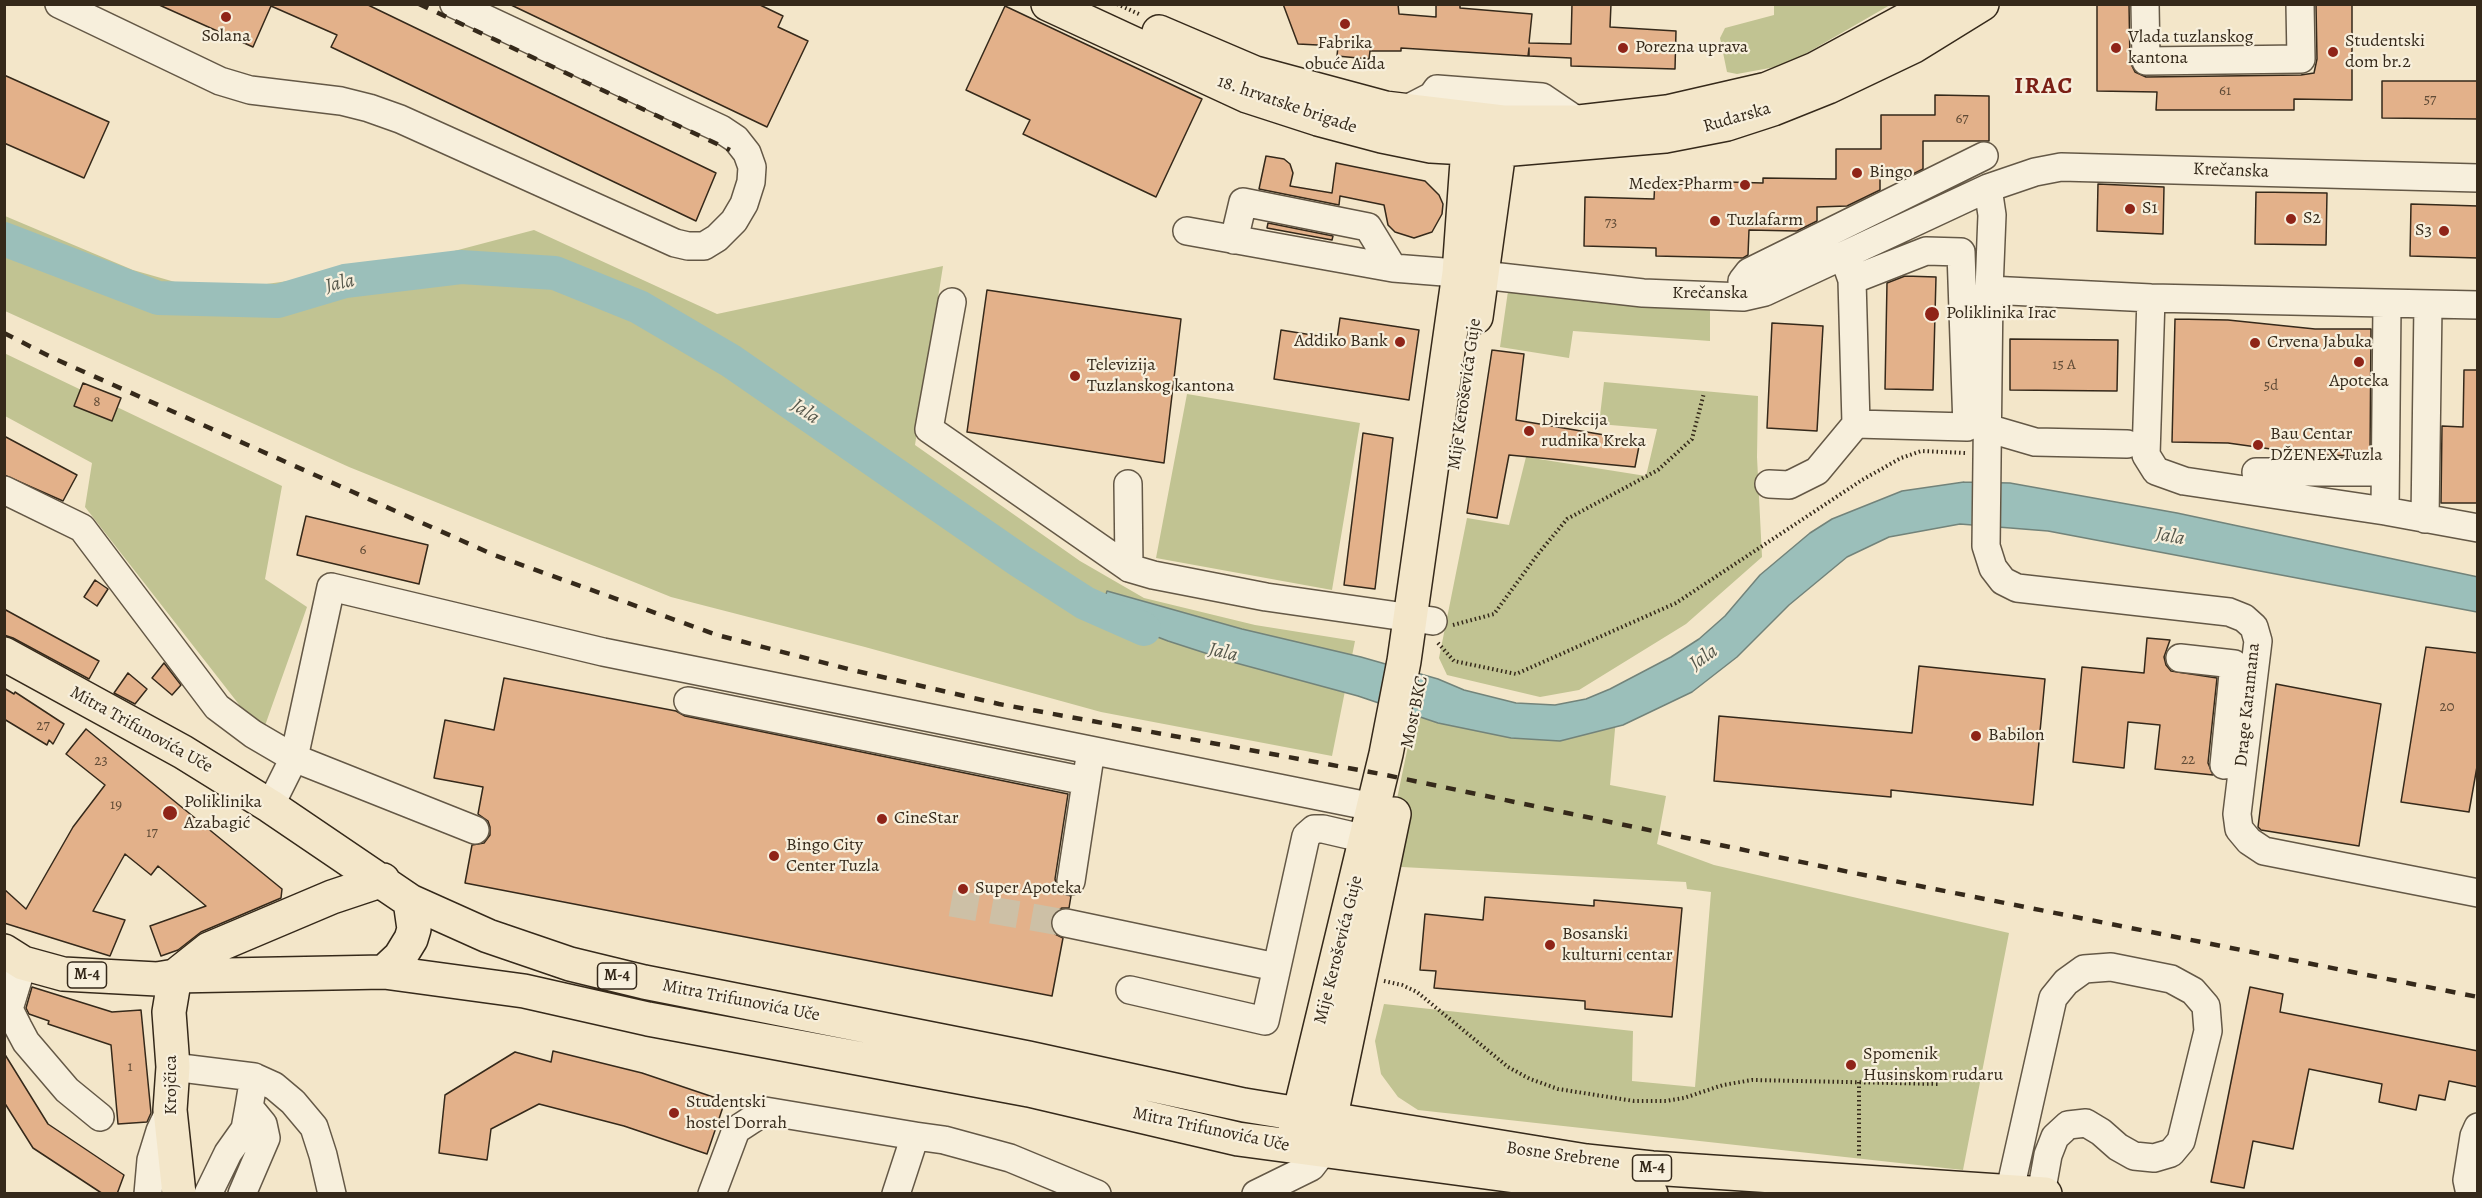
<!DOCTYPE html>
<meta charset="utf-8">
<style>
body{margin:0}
#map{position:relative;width:2482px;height:1198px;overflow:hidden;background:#f3e6c9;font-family:Alegreya,serif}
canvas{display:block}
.frame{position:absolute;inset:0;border:6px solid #35291a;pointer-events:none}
</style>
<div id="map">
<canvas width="2482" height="1198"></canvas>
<div class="frame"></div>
</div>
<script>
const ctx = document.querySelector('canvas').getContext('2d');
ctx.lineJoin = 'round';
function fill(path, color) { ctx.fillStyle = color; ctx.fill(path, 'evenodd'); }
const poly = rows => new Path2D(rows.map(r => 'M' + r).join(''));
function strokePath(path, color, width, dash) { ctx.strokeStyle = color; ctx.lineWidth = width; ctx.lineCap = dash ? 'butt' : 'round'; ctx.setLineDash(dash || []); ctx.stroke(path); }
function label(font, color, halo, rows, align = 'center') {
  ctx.font = font + ' Alegreya,serif'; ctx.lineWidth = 4.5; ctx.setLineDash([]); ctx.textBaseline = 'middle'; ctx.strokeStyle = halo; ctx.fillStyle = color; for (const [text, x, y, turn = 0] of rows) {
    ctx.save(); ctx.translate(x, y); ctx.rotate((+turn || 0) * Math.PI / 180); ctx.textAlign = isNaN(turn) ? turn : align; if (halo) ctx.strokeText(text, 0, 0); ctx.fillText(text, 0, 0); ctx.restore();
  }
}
const green = poly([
 [1774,5,1890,5,1786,65,1737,74,1727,72,1720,38,1725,28,1774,15],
 [5,216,133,270,210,292,401,265,534,230,717,314,943,266,915,445,1080,561,1144,598,1255,625,1355,641,1332,756,1101,712,865,647,671,597,349,467,5,311],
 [1509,284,1710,301,1710,341,1573,331,1569,358,1500,347],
 [4,353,282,486,265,579,307,607,262,734,85,507,92,463,5,416],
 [1604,382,1758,396,1757,457,1762,557,1686,624,1579,690,1540,697,1447,675,1439,658,1467,518,1509,525,1526,457,1646,476,1657,429,1599,424],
 [1187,394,1360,423,1332,590,1156,558],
 [1418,698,1516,721,1617,707,1610,785,1666,796,1657,844,1714,865,2009,933,1963,1170,1418,1110,1398,1097,1381,1074,1375,1041,1384,1004,1633,1031,1632,1081,1695,1087,1711,892,1687,889,1686,882,1383,866]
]);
const water = poly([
 [1964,482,2010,483,2177,513,2478,577,2477,612,2048,531,1960,524,1889,537,1847,557,1789,605,1737,657,1692,692,1623,725,1560,741,1511,738,1438,723,1358,696,1236,663,1168,641,1100,615,1107,591,1242,629,1361,657,1438,679,1464,690,1516,703,1555,705,1586,699,1610,689,1671,657,1699,639,1725,616,1760,575,1810,533,1832,519,1902,491,1964,482]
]);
const river = poly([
 [4,239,158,298,278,301,345,281,461,267,555,273,639,307,731,361,1020,561,1085,603,1144,629]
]);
const building = poly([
 [157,4,366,4,716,173,696,221,331,47,337,35,271,6,253,47,157,4],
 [509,4,758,4,783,16,778,27,808,41,767,127,509,4],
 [1283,4,1398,4,1399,14,1436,17,1436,4,1460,4,1460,8,1532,14,1529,43,1571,44,1572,4,1611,4,1610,27,1676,31,1675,69,1571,66,1571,58,1529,56,1529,48,1528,56,1401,48,1401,51,1370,51,1369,59,1337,56,1338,46,1298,44,1283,4],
 [2097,4,2129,4,2130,62,2135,72,2146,77,2301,75,2314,73,2317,59,2316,4,2352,4,2352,100,2294,99,2294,110,2156,110,2157,92,2097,91,2097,4],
 [1005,6,1202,99,1156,197,1023,134,1030,120,966,90,1005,6],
 [4,75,109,122,84,178,4,143,4,75],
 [2382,81,2478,81,2478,119,2382,118,2382,81],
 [1935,95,1989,96,1989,141,1923,141,1923,169,1905,178,1880,178,1880,190,1847,206,1817,207,1817,221,1797,231,1749,230,1748,255,1743,258,1656,256,1656,248,1584,246,1585,197,1654,199,1655,180,1763,183,1763,178,1836,179,1836,149,1881,149,1881,115,1935,115,1935,95],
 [1266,156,1284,159,1290,164,1293,173,1290,186,1332,193,1336,163,1425,181,1439,195,1443,204,1442,214,1432,232,1414,238,1395,232,1388,225,1384,205,1340,196,1339,205,1259,189,1266,156],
 [2098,184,2164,187,2163,234,2097,231,2098,184],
 [2256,192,2327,193,2326,245,2255,244,2256,192],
 [2411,204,2478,206,2478,258,2410,256,2411,204],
 [1268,223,1333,236,1332,240,1267,228,1268,223],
 [1905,276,1936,277,1933,390,1885,389,1887,283,1905,276],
 [987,290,1181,319,1164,463,967,432,987,290],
 [1340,318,1419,330,1409,400,1274,379,1281,330,1337,339,1340,318],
 [2175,319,2228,320,2315,329,2371,329,2370,456,2314,455,2228,443,2172,442,2175,319],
 [1772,323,1823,326,1817,431,1767,428,1772,323],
 [2010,339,2118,340,2117,391,2010,390,2010,339],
 [1492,350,1524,354,1516,420,1640,441,1635,467,1509,455,1497,518,1467,513,1492,350],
 [2464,370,2478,370,2478,503,2441,503,2442,426,2463,427,2464,370],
 [83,383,121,398,112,421,74,406,83,383],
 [1363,433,1393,438,1375,589,1344,585,1363,433],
 [4,436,77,475,63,501,4,475,4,436],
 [306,516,428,545,419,584,297,555,306,516],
 [95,580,108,589,97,606,84,597,95,580],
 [4,609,99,661,89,679,13,638,4,635,4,609],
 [2147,638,2170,640,2164,657,2166,665,2171,671,2217,678,2208,763,2213,775,2155,769,2160,725,2128,722,2124,768,2073,762,2082,667,2144,673,2147,638],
 [2426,647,2478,653,2478,761,2469,812,2401,802,2426,647],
 [164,663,181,685,172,695,152,678,164,663],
 [1919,666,2045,679,2033,805,1891,790,1891,797,1714,781,1719,716,1912,733,1919,666],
 [128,673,147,689,135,704,114,693,128,673],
 [504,678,676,711,685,716,1068,794,1055,879,1057,887,1061,893,1071,896,1069,908,1062,908,1055,912,1051,920,1051,928,1055,934,1063,938,1052,996,465,883,472,845,484,843,490,835,490,827,488,821,478,814,483,787,434,778,445,720,494,730,504,678],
 [2276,684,2381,704,2359,846,2261,830,2258,827,2276,684],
 [4,688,14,694,15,692,64,724,53,744,49,740,47,745,4,719,4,688],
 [86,729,282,889,281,898,201,932,178,950,161,956,150,926,206,906,158,866,151,875,125,854,93,911,125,920,110,956,4,923,4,889,26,909,73,827,105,785,66,754,86,729],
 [1485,897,1594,906,1594,900,1682,908,1672,1017,1585,1009,1585,1001,1434,988,1436,971,1420,970,1425,914,1483,920,1485,897],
 [32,987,112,1012,141,1010,151,1113,147,1122,118,1124,111,1045,48,1024,49,1021,29,1014,26,1008,32,987],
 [2250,987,2283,994,2280,1012,2478,1051,2478,1087,2449,1081,2445,1100,2419,1095,2416,1110,2379,1102,2382,1084,2309,1069,2293,1149,2253,1141,2244,1188,2211,1182,2250,987],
 [553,1051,642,1073,725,1101,707,1154,624,1126,539,1104,491,1129,487,1160,439,1153,445,1095,515,1052,551,1062,553,1051],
 [4,1053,48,1124,124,1175,117,1194,103,1194,33,1148,4,1102,4,1053]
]);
const minorTunnel = poly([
 [951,903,1066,923]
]);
const path = poly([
 [1117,4,1141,15],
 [1453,625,1494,614,1538,554,1567,519,1658,470,1692,439,1704,393],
 [1438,643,1454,661,1516,674,1676,603,1862,480,1901,458,1921,451,1965,453],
 [1384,981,1402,985,1417,992,1508,1067,1530,1079,1558,1089,1634,1101,1666,1101,1684,1098,1723,1085,1752,1080,1940,1084],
 [1859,1082,1859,1156]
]);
const minor = poly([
 [59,4,220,81,250,90,341,101,369,108,400,119,675,243,688,246,704,246,717,238,734,221,744,204,751,182,752,167,747,153,736,139,721,129,454,4],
 [2145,4,2146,61,2301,59,2300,4],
 [1403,111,1432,96,1437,89,1542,97,1579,122],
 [1988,188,1992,215,1989,290,1986,546,1993,568,2003,581,2017,588,2229,612,2244,618,2254,627,2258,641,2237,814,2239,829,2249,841,2264,851,2478,893],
 [1187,231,1393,268,1482,275,1643,293,1743,297,1765,292,1988,188,2035,172,2061,167,2478,178],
 [1234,240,1243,202,1368,227,1393,268],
 [1852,280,1926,251,1961,252,1967,427,1856,424],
 [1742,281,1749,272,1984,156],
 [1989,290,2151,298,2478,305],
 [2151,298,2146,455,2156,471,2184,481,2385,511,2478,528],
 [952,302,929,429,1129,568,1153,575,1266,597,1433,621],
 [1987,428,2035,442,2127,444],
 [2256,472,2385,472],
 [1128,484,1129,568],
 [1769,484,1789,485,1817,471,1856,424,1852,280,1846,263],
 [4,490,82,528,217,707,253,734,294,758,270,806],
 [2385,511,2387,304],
 [2425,519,2428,305],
 [2180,658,2234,664,2224,765],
 [688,701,1086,781],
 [475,830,294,758,331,587,603,652,1373,807],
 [1071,881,1089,763],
 [1066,923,1276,967],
 [23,963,9,1009,18,1027,26,1042,67,1090,100,1117],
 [1130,990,1265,1021,1306,836,1314,829,1323,829,1366,839],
 [173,1067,254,1077,249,1107,263,1124,266,1138,242,1194],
 [254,1077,274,1086,293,1102,314,1127,323,1155,332,1194],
 [148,1194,151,1160,160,1131,170,1110],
 [208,1194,228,1153,245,1129,249,1107],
 [712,1194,736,1130,765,1111,915,1136],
 [896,1194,915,1136,944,1140,1010,1158,1097,1194],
 [1256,1194,1311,1167,1324,1150],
 [2009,1194,2053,998,2066,982,2084,969,2111,967,2171,979,2193,991,2206,1006,2208,1031,2181,1141,2171,1153,2154,1158,2134,1156,2118,1147,2101,1132,2086,1123,2068,1125,2055,1137,2048,1155,2041,1194],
 [2470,1194,2467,1180,2474,1136,2478,1127]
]);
const major = poly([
 [1048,4,1247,96,1318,119,1382,136,1431,146,1501,150,1665,136,1727,124,1773,109,1828,87,1914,46,1982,4],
 [1159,32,1255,73,1385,108,1503,122,1579,122,1667,112,1767,89,1815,69,1935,4],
 [1476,317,1503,122],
 [4,654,183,752,270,806,410,901,488,936,570,964,644,982,1028,1058,1244,1105,1586,1161,1652,1168,2045,1194],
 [4,951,23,963,63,974,157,979,175,976,384,972,524,991,648,1019,1029,1090,1238,1139,1651,1194],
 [384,972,400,957,411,939,414,929,410,901],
 [175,976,209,949,332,897,383,880],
 [175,976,169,1012,173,1067,170,1110,179,1194],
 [1294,1136,1386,754,1404,661,1459,273,1470,120],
 [1326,1140,1394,814]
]);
const rail = poly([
 [419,4,730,150],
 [4,333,53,358,494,555,717,635,848,669,999,704,1381,774,1854,873,2478,997]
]);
const markers = [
 [226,17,6,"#8f2418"],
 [1345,24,6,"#8f2418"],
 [1623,48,6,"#8f2418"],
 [2116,48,6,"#8f2418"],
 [2333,52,6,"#8f2418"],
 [1857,173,6,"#8f2418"],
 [1745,185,6,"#8f2418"],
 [2130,209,6,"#8f2418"],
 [2291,219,6,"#8f2418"],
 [1715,221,6,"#8f2418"],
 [2444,231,6,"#8f2418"],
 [1932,314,8,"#8f2418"],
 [1400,342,6,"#8f2418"],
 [2255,343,6,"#8f2418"],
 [2359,362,6,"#8f2418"],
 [1075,376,6,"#8f2418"],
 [1529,431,6,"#8f2418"],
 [2258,445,6,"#8f2418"],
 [1976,736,6,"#8f2418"],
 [170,813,8,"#8f2418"],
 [882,819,6,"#8f2418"],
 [774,856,6,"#8f2418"],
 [963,889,6,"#8f2418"],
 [1550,945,6,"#8f2418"],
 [1851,1065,6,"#8f2418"],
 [674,1113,6,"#8f2418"]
];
const numberNames = [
 ["61",2225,91],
 ["57",2430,100],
 ["67",1962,119],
 ["73",1611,223],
 ["15 A",2064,365],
 ["5d",2271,386],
 ["8",97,402],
 ["6",363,550],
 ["20",2447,707],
 ["27",43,726],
 ["22",2188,760],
 ["23",101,761],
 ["19",116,805],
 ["17",152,833],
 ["1",130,1067]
];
const shields = [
 [87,975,39],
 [617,976,39],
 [1652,1168,39]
];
const shieldNames = [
 ["M-4",87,975],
 ["M-4",617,976],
 ["M-4",1652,1168]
];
const poiNames = [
 ["Solana",226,37,"center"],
 ["Vlada tuzlanskog",2128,38],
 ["kantona",2128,59],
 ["Studentski",2345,42],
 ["dom br.2",2345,63],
 ["Fabrika",1345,44,"center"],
 ["obuće Aida",1345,65,"center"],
 ["Porezna uprava",1635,48],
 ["Bingo",1869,173],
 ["Medex-Pharm",1733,185,"right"],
 ["S1",2142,209],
 ["S2",2303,219],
 ["Tuzlafarm",1727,221],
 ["S3",2432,231,"right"],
 ["Poliklinika Irac",1946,314],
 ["Addiko Bank",1388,342,"right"],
 ["Crvena Jabuka",2267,343],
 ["Televizija",1087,366],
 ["Tuzlanskog kantona",1087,387],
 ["Apoteka",2359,382,"center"],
 ["Direkcija",1541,421],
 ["rudnika Kreka",1541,442],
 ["Bau Centar",2270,435],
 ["DŽENEX Tuzla",2270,456],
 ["Babilon",1988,736],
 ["Poliklinika",184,803],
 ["Azabagić",184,824],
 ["CineStar",894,819],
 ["Bingo City",786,846],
 ["Center Tuzla",786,867],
 ["Super Apoteka",975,889],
 ["Bosanski",1562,935],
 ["kulturni centar",1562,956],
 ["Spomenik",1863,1055],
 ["Husinskom rudaru",1863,1076],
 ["Studentski",686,1103],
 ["hostel Dorrah",686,1124]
];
const streetNames = [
 ["18. hrvatske brigade",1287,105,19],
 ["Rudarska",1737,118,-16],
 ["Krečanska",2231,171,2],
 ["Krečanska",1710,294],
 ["Mije Keroševića Guje",1465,394,-82],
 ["Drage Karamana",2248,705,-84],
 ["Most BKC",1415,712,-78],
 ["Mitra Trifunovića Uče",141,730,29],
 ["Mije Keroševića Guje",1339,950,-76],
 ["Mitra Trifunovića Uče",741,1001,11],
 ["Krojčica",172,1085,-90],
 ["Mitra Trifunovića Uče",1211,1130,12],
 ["Bosne Srebrene",1563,1156,8]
];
const waterNames = [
 ["Jala",340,284,-13],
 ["Jala",805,412,34],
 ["Jala",2170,537,11],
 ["Jala",1223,653,13],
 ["Jala",1704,658,-35]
];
const districtNames = [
 ["IRAC",2044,87]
];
fill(green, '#c1c392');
fill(water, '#9bbfba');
strokePath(water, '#72837a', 1.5);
strokePath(river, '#9bbfba', 34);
fill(building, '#e3b18a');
strokePath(building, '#35291a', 1.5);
strokePath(minorTunnel, '#cdc0a6', 27, [27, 14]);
strokePath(minor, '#645846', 30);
strokePath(major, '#35291a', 36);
strokePath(path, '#35291a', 4, [1.5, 3]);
strokePath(minor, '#f7efdc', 27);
strokePath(major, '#f3e6c9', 33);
strokePath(rail, '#35291a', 4.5, [10, 10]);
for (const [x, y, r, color] of markers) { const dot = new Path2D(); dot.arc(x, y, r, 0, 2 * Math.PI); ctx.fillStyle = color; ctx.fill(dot); strokePath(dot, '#f7efdc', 2); }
label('15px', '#604b36', null, numberNames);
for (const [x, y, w] of shields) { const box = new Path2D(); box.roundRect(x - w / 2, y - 13, w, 26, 4.5); ctx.fillStyle = '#f7efdc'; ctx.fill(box); strokePath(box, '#35291a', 1.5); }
label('bold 16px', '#35291a', null, shieldNames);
label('18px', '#35291a', '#f7efdc', poiNames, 'left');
label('18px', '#35291a', '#f7efdc', streetNames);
label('italic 20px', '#54564a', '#f7efdc', waterNames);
ctx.letterSpacing = '1.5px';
label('bold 24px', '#7a1f14', '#f7efdc', districtNames);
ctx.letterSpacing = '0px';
</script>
